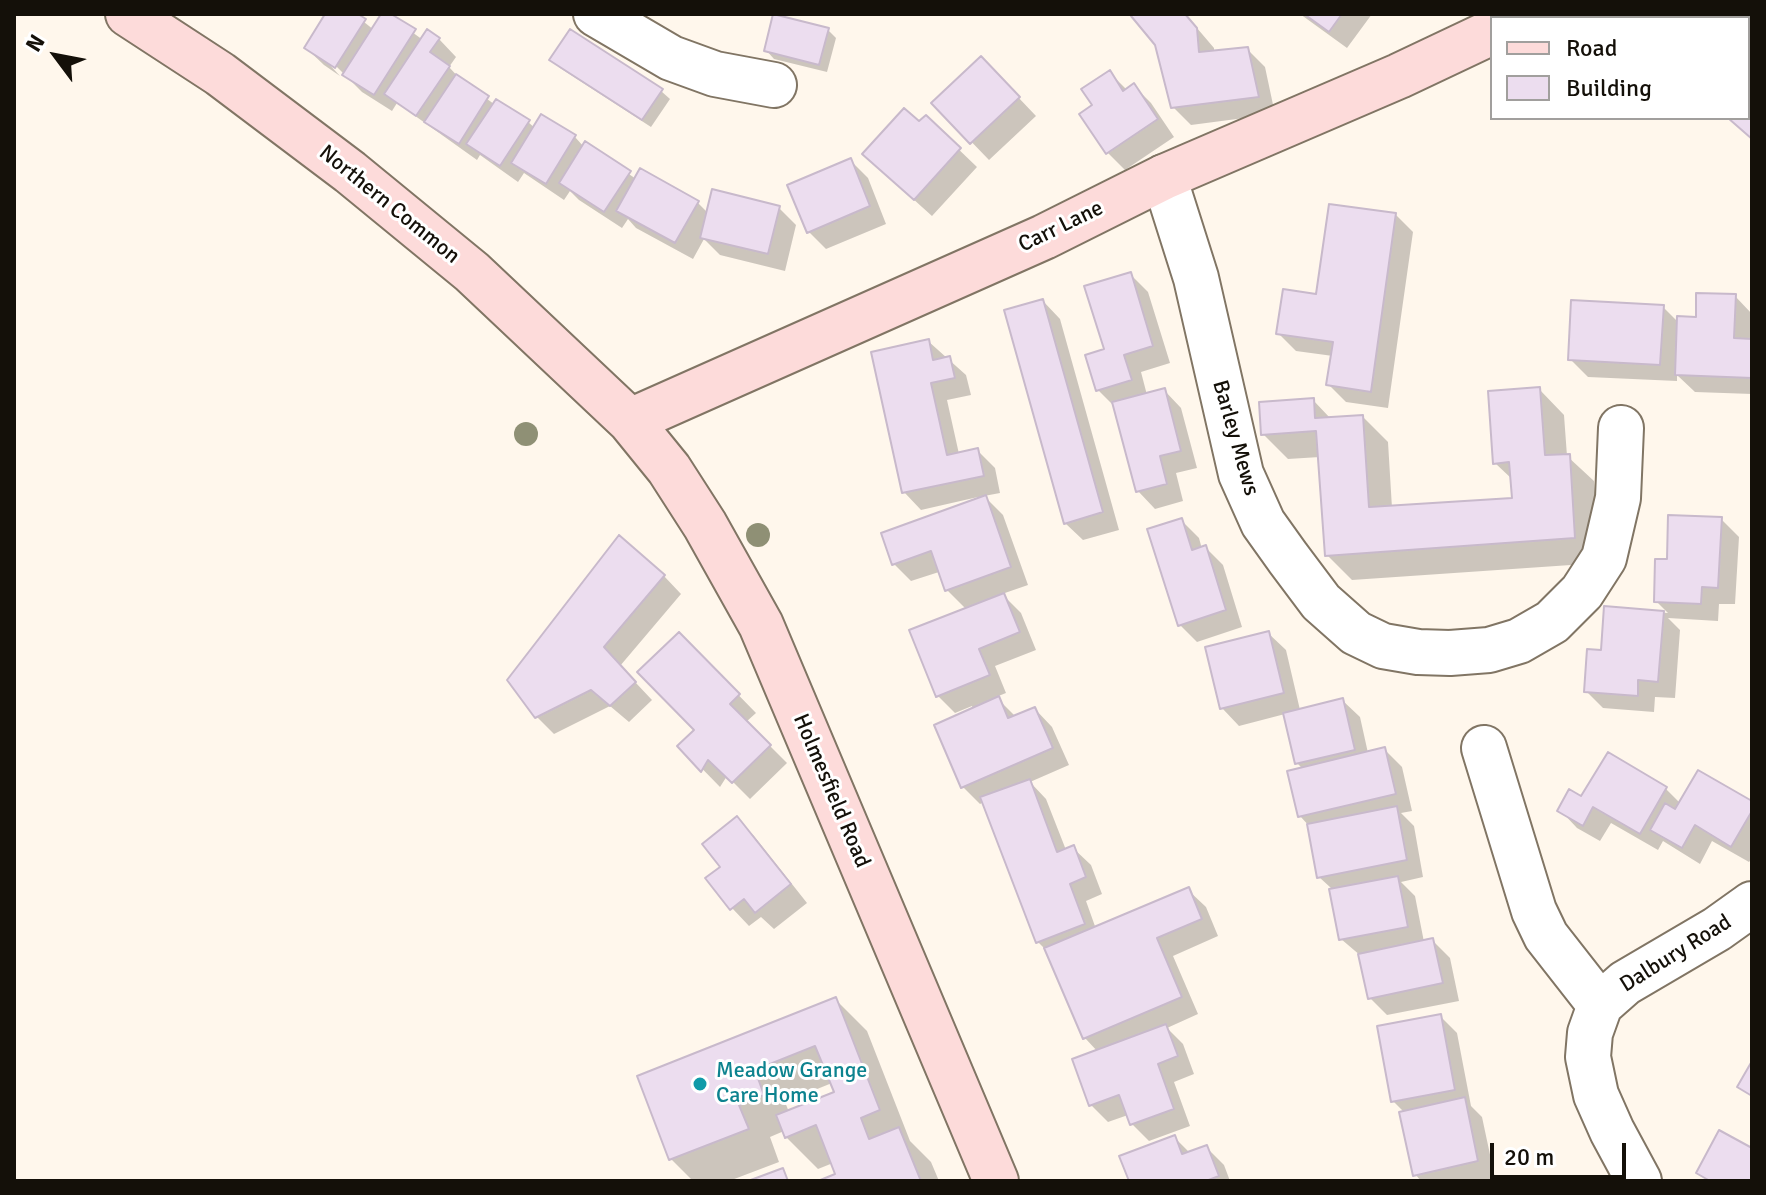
<!DOCTYPE html>
<style>
body{margin:0}
#map{position:relative;width:1766px;height:1195px;overflow:hidden;background:#fff7ec;font-family:Signika,sans-serif}
canvas{display:block}
.frame{position:absolute;inset:0;border:16px solid #141009;pointer-events:none}
.legend{position:absolute;left:1490px;top:16px;width:260px;height:104px;box-sizing:border-box;background:#fff;border:2px solid #a19f9d;margin:0;padding:10px 14px;list-style:none;font-size:24px;color:#141009}
.legend li{display:flex;align-items:center;gap:16px;height:40px}
.legend b{width:40px;border:2px solid #a19f9d}
.north{position:absolute;left:16px;top:16px;width:80px;height:80px;-webkit-text-stroke:6px #fff;paint-order:stroke;rotate:302deg;font-size:22px;font-weight:700;line-height:32px;text-align:center;color:#141009}
.north::after{content:'';display:block;margin:auto;width:28px;height:36px;background:#141009;clip-path:polygon(50% 0,100% 100%,50% 72%,0 100%)}
.scale{position:absolute;left:1490px;top:1143px;width:136px;height:36px;box-sizing:border-box;border:4px solid #141009;border-top:0;padding-left:10px;font-size:24px;line-height:28px;white-space:nowrap;color:#141009;-webkit-text-stroke:6px #fff;paint-order:stroke}
</style>
<div id="map">
<canvas width="1766" height="1195"></canvas>
<div class="frame"></div>
<ul class="legend">
<li><b style="height:10px;background:#fddbda"></b>Road</li>
<li><b style="height:22px;background:#ecddef"></b>Building</li>
</ul>
<div class="north">N</div>
<div class="scale">20 m</div>
</div>
<script>
const ctx = document.querySelector('canvas').getContext('2d');
ctx.lineJoin = 'round';
function fill(path, color) { ctx.fillStyle = color; ctx.fill(path, 'evenodd'); }
const poly = rows => new Path2D(rows.map(r => 'M' + r).join(''));
function strokePath(path, color, width, dash) { ctx.strokeStyle = color; ctx.lineWidth = width; ctx.lineCap = dash ? 'butt' : 'round'; ctx.setLineDash(dash || []); ctx.stroke(path); }
function label(font, color, halo, rows, align = 'center') {
  ctx.font = font + ' Signika,sans-serif'; ctx.lineWidth = 6; ctx.setLineDash([]); ctx.textBaseline = 'middle'; ctx.strokeStyle = halo; ctx.fillStyle = color; for (const [text, x, y, turn = 0] of rows) {
    ctx.save(); ctx.translate(x, y); ctx.rotate((+turn || 0) * Math.PI / 180); ctx.textAlign = isNaN(turn) ? turn : align; if (halo) ctx.strokeText(text, 0, 0); ctx.fillText(text, 0, 0); ctx.restore();
  }
}
const shadow = poly([
 [327,14,354,14,374,30,384,14,387,14,423,40,439,39,456,57,449,67,462,81,494,104,528,122,535,128,575,137,584,147,586,144,636,179,697,202,708,213,779,208,796,225,785,271,720,255,704,239,693,259,636,228,628,219,622,228,579,200,570,191,564,200,524,173,518,182,480,155,477,160,397,103,392,111,362,92,330,60,327,62,340,76,324,65,306,48],
 [1136,14,1185,14,1214,48,1214,53,1247,49,1265,67,1275,114,1191,125,1173,107,1156,44],
 [1300,14,1372,14,1347,48],
 [828,30,836,38,827,72,774,59,766,50],
 [552,60,661,91,670,99,651,127,560,68],
 [1109,72,1127,90,1134,86,1151,103,1174,137,1125,170,1108,153,1095,106],
 [998,76,1036,116,989,160,934,103],
 [926,118,977,167,932,216,882,171],
 [851,161,868,178,886,224,826,249,809,232],
 [1396,215,1413,232,1388,408,1346,402,1329,385,1333,356,1296,351,1278,333,1318,297],
 [1130,274,1148,292,1170,363,1141,372,1147,395,1164,390,1181,408,1197,468,1176,473,1183,501,1155,509,1138,491,1116,408,1098,390,1088,356,1106,350],
 [1735,296,1752,314,1752,394,1695,392,1677,375,1677,381,1588,377,1570,359,1663,307,1679,323,1697,319],
 [1043,301,1060,319,1119,530,1083,540,1065,523],
 [928,341,966,375,971,395,947,400,959,454,977,450,995,468,1000,493,984,496,1003,515,1028,585,1002,594,1021,613,1036,650,995,666,1006,693,996,697,1016,717,1035,709,1052,727,1069,765,1030,782,1046,799,1066,850,1073,848,1091,865,1102,894,1086,901,1096,929,1188,890,1206,907,1218,936,1173,956,1198,1014,1167,1028,1183,1044,1194,1074,1174,1082,1190,1126,1149,1141,1132,1124,1128,1115,1108,1122,1091,1105,1098,1052,1085,1038,1048,952,1038,942,984,802,980,804,963,787,973,710,972,706,955,713,938,696,967,610,947,590,939,572,911,581,894,564,979,500,978,497,921,510,904,492],
 [1539,389,1564,415,1567,456,1594,481,1600,563,1352,580,1327,555,1320,457,1288,459,1263,434,1313,400,1331,419,1363,417,1388,442,1392,508,1514,500,1513,480,1495,463],
 [1721,519,1739,537,1735,604,1719,604,1718,621,1668,618,1680,630,1675,698,1655,697,1654,712,1603,708,1586,691,1603,653,1606,609,1668,613,1656,601,1669,561],
 [1181,520,1199,538,1202,549,1205,547,1223,565,1242,627,1197,642,1180,625],
 [664,576,681,594,620,666,652,700,629,722,610,706,554,734,537,717],
 [1268,633,1286,650,1300,710,1342,700,1360,717,1368,753,1384,749,1402,767,1412,811,1401,813,1414,826,1423,877,1401,882,1415,896,1424,942,1433,941,1450,958,1459,1001,1387,1015,1370,998,1361,956,1341,939,1331,888,1319,877,1310,827,1300,816,1303,769,1297,763,1285,714,1239,726,1222,708],
 [679,634,756,713,746,722,787,763,750,799,727,776,720,787,680,746,696,730],
 [1608,755,1666,789,1681,804,1752,803,1752,858,1749,862,1712,841,1700,864,1663,841,1658,850,1611,823,1600,841,1577,828,1560,810,1582,799],
 [737,819,754,836,807,903,774,929,761,917,749,926,732,908,722,867],
 [835,999,867,1031,910,1141,931,1162,939,1181,824,1181,838,1176,833,1163,818,1169,786,1137,784,1131,770,1137,779,1162,729,1181,693,1181,671,1159,639,1077],
 [832,1083,836,1093,789,1112,785,1102],
 [1440,1016,1457,1033,1471,1106,1482,1117,1495,1178,1488,1180,1490,1181,1421,1181,1415,1174,1405,1113,1393,1101],
 [1175,1138,1190,1153,1206,1147,1224,1165,1230,1181,1131,1181]
]);
const building = poly([
 [325,14,358,14,366,19,335,68,304,48,325,14],
 [381,14,391,14,416,29,374,95,342,75,381,14],
 [773,14,829,28,819,65,764,51,773,14],
 [1133,14,1185,14,1197,28,1199,52,1248,47,1259,97,1171,108,1155,45,1131,16,1133,14],
 [1304,14,1342,14,1329,32,1304,14],
 [427,29,440,38,430,52,450,66,416,116,384,94,427,29],
 [570,29,663,89,642,120,549,60,570,29],
 [981,56,1020,97,970,144,931,103,981,56],
 [1110,70,1123,91,1134,83,1158,119,1106,154,1079,114,1092,105,1081,89,1110,70],
 [456,74,489,96,459,144,424,122,456,74],
 [1748,85,1752,89,1752,139,1728,118,1748,118,1748,85],
 [496,99,530,120,500,166,466,144,496,99],
 [904,108,919,121,926,115,961,148,914,200,862,154,904,108],
 [541,114,576,135,546,184,511,163,541,114],
 [585,141,631,171,604,212,559,183,585,141],
 [851,158,870,206,807,233,787,185,851,158],
 [640,168,699,201,675,243,616,211,640,168],
 [712,189,780,206,768,254,700,238,712,189],
 [1329,204,1396,213,1371,392,1326,385,1333,342,1276,334,1283,289,1316,294,1329,204],
 [1131,272,1153,346,1124,355,1132,380,1096,391,1085,355,1104,349,1084,286,1131,272],
 [1696,293,1736,294,1734,338,1752,339,1752,378,1675,375,1677,316,1696,317,1696,293],
 [1043,299,1103,512,1064,524,1004,310,1043,299],
 [1571,300,1664,305,1660,365,1568,360,1571,300],
 [929,339,933,360,950,356,955,378,931,383,947,455,978,448,984,476,902,493,871,352,929,339],
 [1540,387,1545,455,1570,454,1575,538,1325,556,1316,431,1261,435,1259,402,1314,398,1315,418,1363,415,1369,507,1512,498,1509,462,1493,464,1488,391,1540,387],
 [1165,388,1181,451,1160,456,1167,484,1136,492,1112,402,1165,388],
 [986,495,1011,567,945,591,931,551,892,565,881,533,986,495],
 [1668,515,1722,517,1718,588,1702,587,1701,604,1654,602,1655,559,1667,559,1668,515],
 [1182,518,1192,550,1206,545,1226,610,1178,626,1147,529,1182,518],
 [619,535,665,575,604,647,636,682,610,706,591,690,535,718,507,680,619,535],
 [1004,593,1020,632,979,649,990,675,936,697,909,630,1004,593],
 [1604,606,1664,611,1658,682,1638,680,1638,696,1584,692,1587,649,1601,650,1604,606],
 [1269,631,1284,693,1220,709,1205,647,1269,631],
 [679,632,740,694,730,704,771,745,732,783,708,760,701,772,677,746,694,730,637,672,679,632],
 [999,696,1008,718,1035,707,1053,748,961,788,934,725,999,696],
 [1343,698,1355,750,1295,764,1283,713,1343,698],
 [1385,747,1396,794,1298,817,1287,771,1385,747],
 [1608,752,1667,787,1640,834,1593,807,1583,826,1557,811,1569,789,1581,796,1608,752],
 [1698,770,1752,801,1752,811,1731,847,1695,825,1682,848,1650,830,1665,803,1675,809,1698,770],
 [1030,779,1057,852,1074,845,1086,877,1070,884,1085,924,1036,943,980,797,1030,779],
 [1397,806,1407,860,1317,878,1307,824,1397,806],
 [737,816,791,884,755,913,744,899,730,910,705,878,720,867,702,844,737,816],
 [1398,876,1408,927,1339,940,1329,889,1398,876],
 [1189,887,1202,919,1157,938,1182,997,1083,1039,1044,948,1189,887],
 [1433,938,1443,983,1368,999,1358,954,1433,938],
 [836,997,880,1110,861,1118,869,1139,899,1127,921,1181,818,1181,835,1174,816,1125,785,1138,776,1115,834,1092,815,1046,755,1070,764,1095,739,1105,749,1129,669,1160,637,1076,836,997],
 [1441,1014,1455,1090,1391,1102,1377,1026,1441,1014],
 [1166,1024,1178,1056,1158,1064,1174,1109,1130,1125,1119,1095,1089,1106,1072,1059,1166,1024],
 [1752,1061,1752,1096,1737,1087,1752,1061],
 [1465,1097,1478,1161,1413,1176,1399,1112,1465,1097],
 [1719,1130,1752,1148,1752,1181,1710,1181,1696,1173,1719,1130],
 [1175,1135,1182,1154,1207,1145,1219,1176,1206,1181,1129,1181,1119,1156,1175,1135],
 [783,1168,788,1181,748,1181,783,1168]
]);
const street = poly([
 [596,14,671,58,715,74,774,85],
 [1164,177,1196,278,1241,474,1263,523,1288,558,1321,602,1356,633,1383,646,1418,652,1450,653,1489,650,1519,641,1552,622,1582,592,1604,558,1618,498,1621,428],
 [1484,748,1534,911,1546,936,1600,1005],
 [1639,1181,1612,1131,1596,1095,1588,1057,1590,1033,1600,1005,1625,983,1717,929,1752,904]
]);
const secondary = poly([
 [128,14,220,74,350,172,472,272,630,421,669,469,705,525,761,625,996,1181],
 [1523,18,1530,14],
 [630,421,1044,237,1164,177,1399,76,1492,32]
]);
const trees = [
 [526,434],
 [758,535]
];
const markers = [
 [700,1084,8,"#0f9aa8"]
];
const streetNames = [
 ["Northern Common",389,205,39],
 ["Carr Lane",1061,227,-26],
 ["Barley Mews",1235,438,74],
 ["Holmesfield Road",831,791,67],
 ["Dalbury Road",1676,954,-32]
];
const cultureNames = [
 ["Meadow Grange",716,1071],
 ["Care Home",716,1096]
];
fill(shadow, '#0003');
fill(building, '#ecddef');
strokePath(building, '#c8b9cb', 2);
strokePath(street, '#817564', 48);
strokePath(secondary, '#817564', 48);
strokePath(street, '#fff', 44);
strokePath(secondary, '#fddbda', 44);
ctx.fillStyle = '#8f9075';
for (const [x, y] of trees) { ctx.beginPath(); ctx.arc(x, y, 12, 0, 2 * Math.PI); ctx.fill(); }
for (const [x, y, r, color] of markers) { const dot = new Path2D(); dot.arc(x, y, r, 0, 2 * Math.PI); ctx.fillStyle = color; ctx.fill(dot); strokePath(dot, '#fff', 3); }
label('22px', '#141009', '#fff', streetNames);
label('22px', '#0d838f', '#fff', cultureNames, 'left');
</script>
